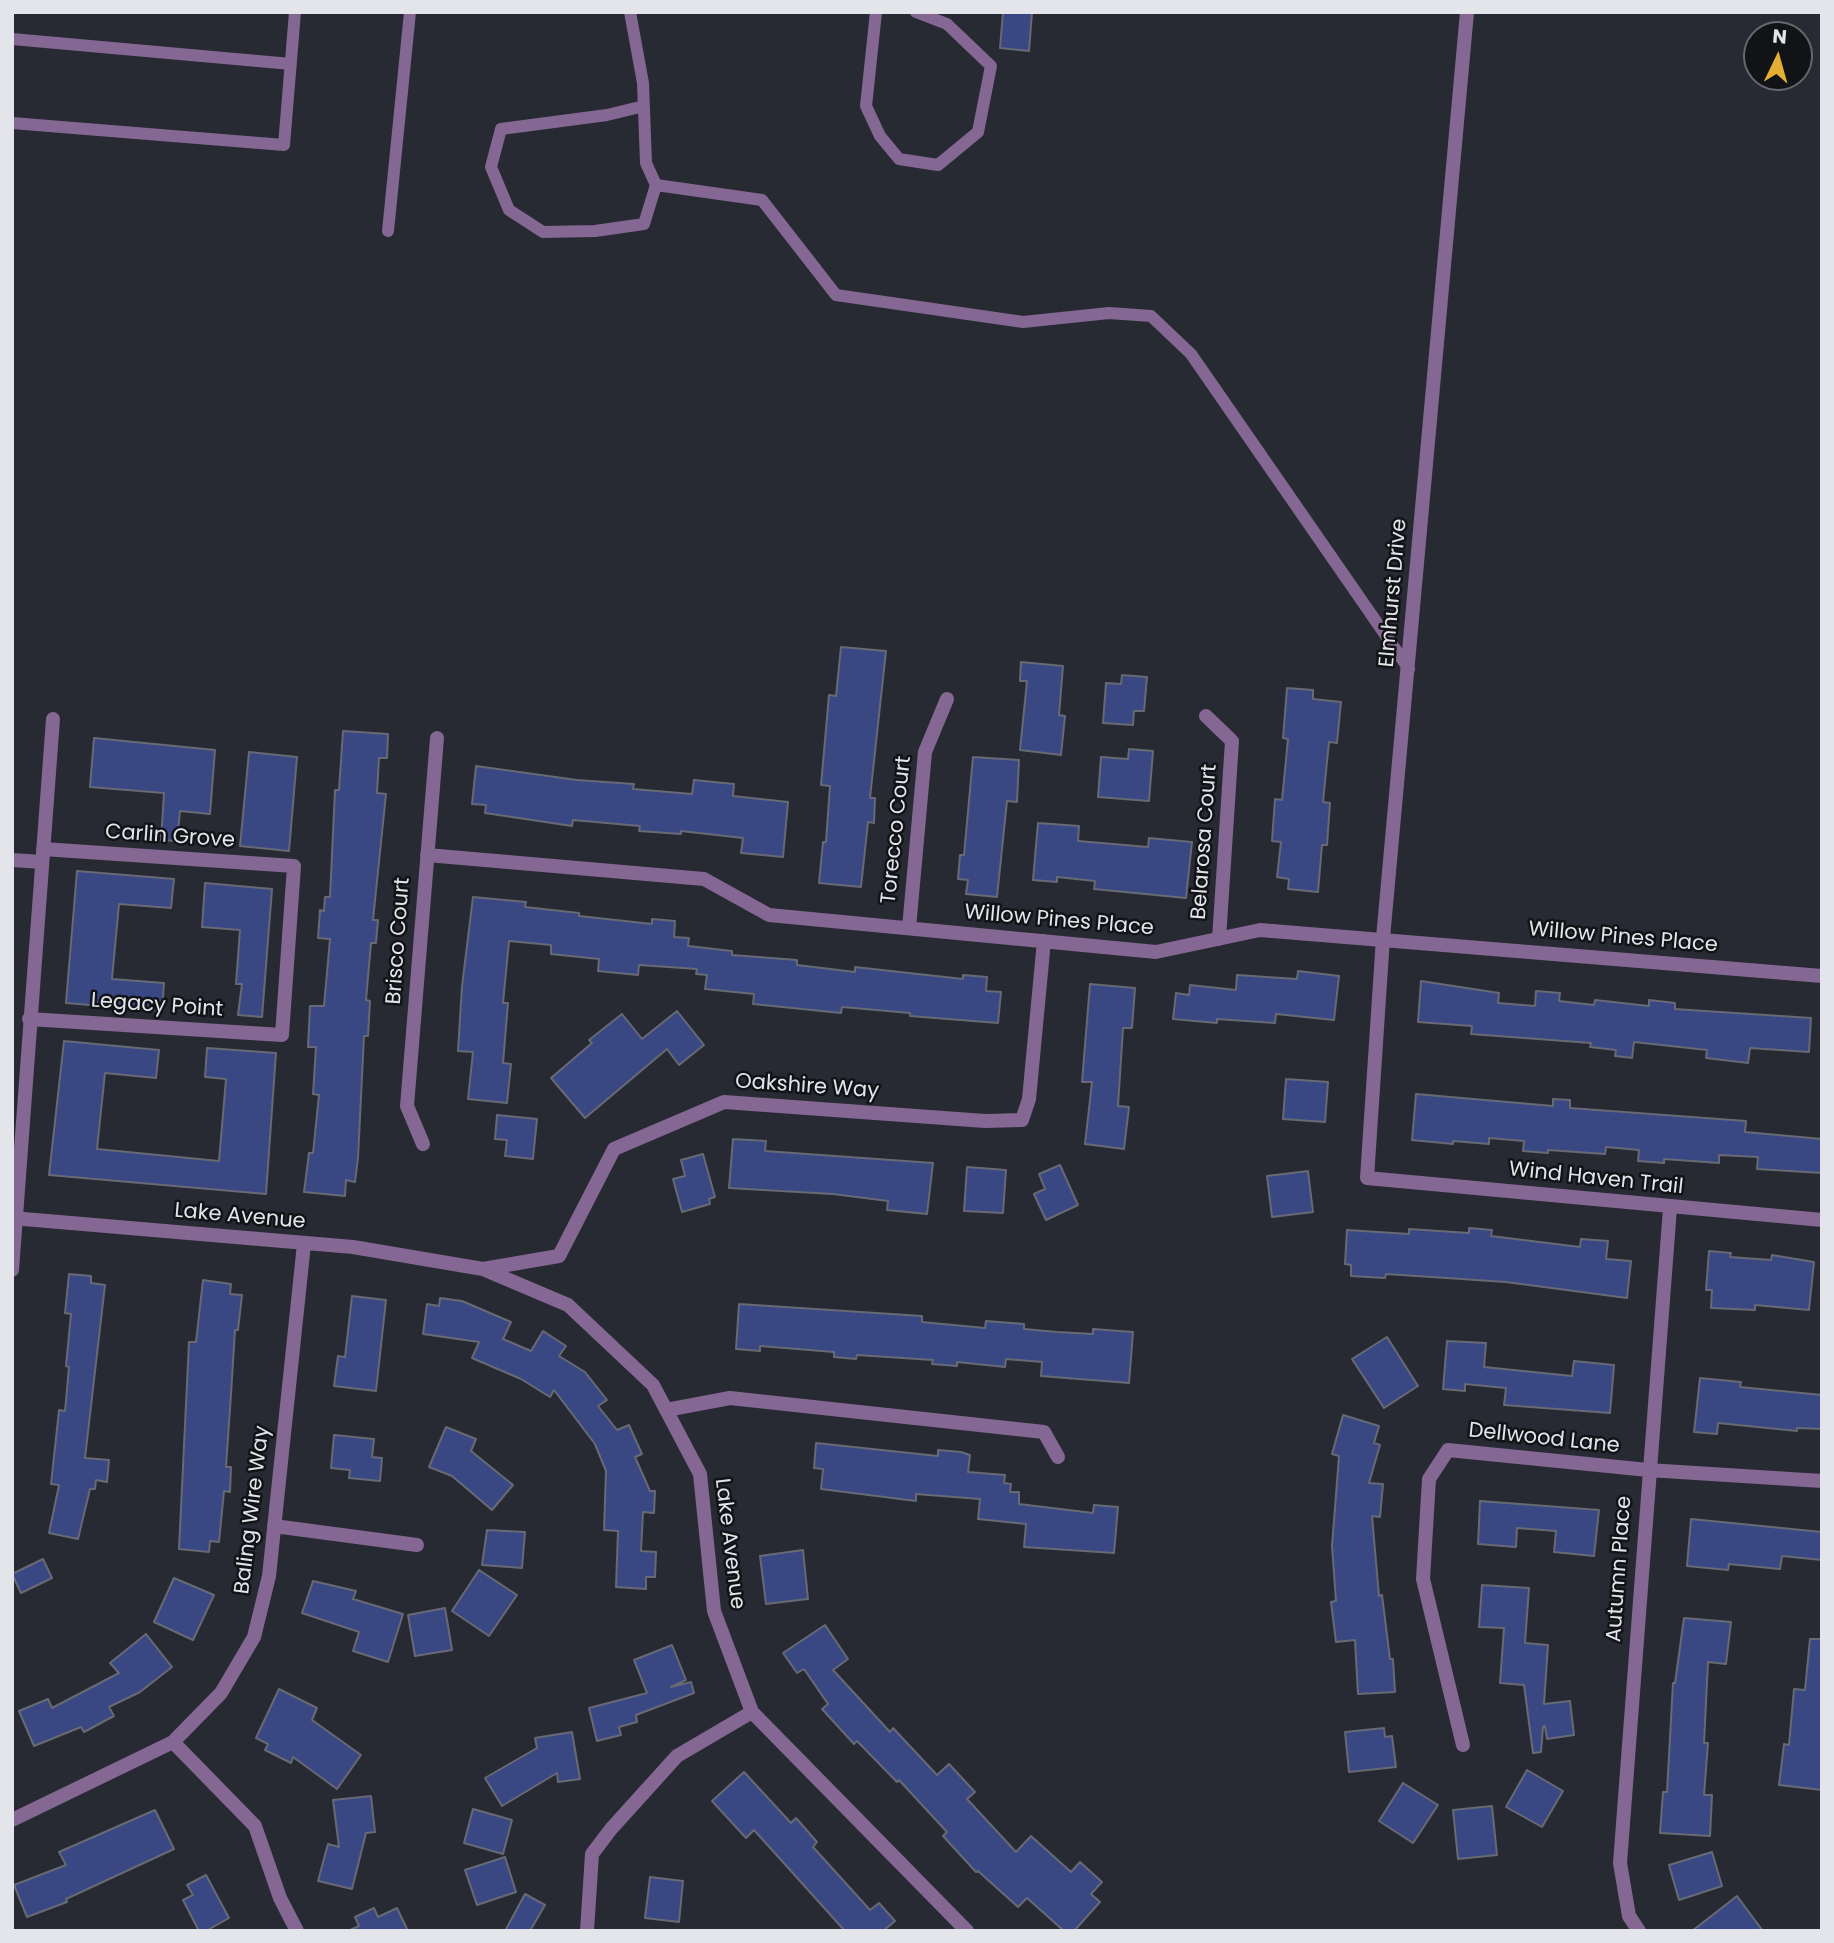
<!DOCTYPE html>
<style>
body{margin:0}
#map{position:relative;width:1834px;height:1943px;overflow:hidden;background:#272a33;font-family:Poppins,sans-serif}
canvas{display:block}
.frame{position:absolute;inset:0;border:14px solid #e3e5eb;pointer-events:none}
.north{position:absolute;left:1743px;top:21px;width:70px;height:70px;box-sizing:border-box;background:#121317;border:2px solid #66676c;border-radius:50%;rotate:5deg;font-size:19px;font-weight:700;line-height:28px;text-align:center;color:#e3e5eb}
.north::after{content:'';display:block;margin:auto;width:24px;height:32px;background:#e4ae35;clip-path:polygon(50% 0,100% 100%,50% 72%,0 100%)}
</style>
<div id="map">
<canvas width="1834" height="1943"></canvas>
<div class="frame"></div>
<div class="north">N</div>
</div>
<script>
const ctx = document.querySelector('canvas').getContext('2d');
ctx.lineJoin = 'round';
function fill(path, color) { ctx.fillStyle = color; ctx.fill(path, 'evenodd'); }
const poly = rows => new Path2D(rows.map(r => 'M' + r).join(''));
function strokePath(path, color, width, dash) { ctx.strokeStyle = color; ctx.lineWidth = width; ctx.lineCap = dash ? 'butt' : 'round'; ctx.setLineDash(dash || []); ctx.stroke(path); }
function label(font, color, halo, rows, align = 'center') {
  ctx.font = font + ' Poppins,sans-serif'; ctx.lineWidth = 5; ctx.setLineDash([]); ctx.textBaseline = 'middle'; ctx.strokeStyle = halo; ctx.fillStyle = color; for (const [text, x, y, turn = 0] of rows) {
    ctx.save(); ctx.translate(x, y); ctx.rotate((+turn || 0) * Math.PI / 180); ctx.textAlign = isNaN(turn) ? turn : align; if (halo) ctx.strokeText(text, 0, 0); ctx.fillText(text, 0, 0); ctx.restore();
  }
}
const building = poly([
 [1003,12,1032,12,1029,51,1000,48,1003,12],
 [841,647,886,651,870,798,875,798,874,823,868,822,861,887,819,883,823,842,826,842,830,786,821,785,829,695,836,696,841,647],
 [1021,662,1063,666,1059,715,1065,716,1061,755,1020,750,1027,681,1020,681,1021,662],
 [1122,675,1147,677,1144,711,1134,711,1133,725,1103,723,1106,683,1121,684,1122,675],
 [1287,688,1313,690,1313,699,1341,702,1337,743,1329,742,1323,802,1330,803,1327,845,1322,845,1318,892,1288,889,1289,879,1277,877,1281,842,1272,841,1275,799,1282,800,1288,739,1283,738,1287,688],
 [343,731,388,734,387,758,379,758,377,793,386,794,373,920,378,920,376,943,371,943,366,1000,370,1001,368,1036,364,1036,358,1158,355,1182,346,1180,345,1196,304,1192,309,1153,313,1153,319,1095,313,1094,316,1047,308,1047,310,1006,324,1006,330,939,318,938,320,910,324,911,325,897,330,897,335,790,339,790,343,731],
 [94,738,215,750,210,814,180,811,177,841,161,840,164,793,90,787,94,738],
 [1129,749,1153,751,1149,801,1098,797,1101,757,1128,759,1129,749],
 [249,752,297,757,289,851,240,846,249,752],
 [973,757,1019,760,1017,802,1007,801,997,897,966,894,968,880,958,879,960,855,964,855,973,757],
 [476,766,577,780,634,784,633,789,692,794,694,780,734,784,733,796,788,802,783,857,741,853,743,838,681,831,681,834,639,831,640,826,573,820,572,826,485,813,486,805,472,804,476,766],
 [1038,823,1079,826,1078,841,1148,847,1149,838,1192,842,1186,898,1094,889,1095,881,1057,877,1057,882,1033,880,1038,823],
 [77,871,174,879,171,908,119,904,112,979,164,983,162,1011,66,1003,77,871],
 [205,883,272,889,262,1017,238,1015,242,984,236,984,240,930,202,927,205,883],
 [473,897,526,902,525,907,579,913,579,916,652,924,652,919,675,921,674,937,689,938,688,946,732,951,732,955,797,960,797,965,855,972,855,967,963,979,963,975,987,977,986,991,1001,992,998,1023,910,1016,910,1013,842,1007,841,1013,753,1004,754,994,705,989,707,975,696,974,697,969,639,965,638,975,598,971,599,959,551,954,551,945,509,941,503,1003,508,1003,503,1063,511,1064,507,1103,468,1099,473,1052,458,1051,462,986,473,897],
 [1298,971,1339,976,1334,1020,1276,1014,1275,1023,1217,1019,1217,1023,1173,1019,1176,993,1189,995,1190,985,1236,990,1237,975,1297,979,1298,971],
 [1421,981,1499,993,1498,1003,1535,1006,1536,991,1560,993,1559,1001,1594,1005,1595,1000,1649,1006,1649,1000,1675,1003,1675,1009,1811,1018,1809,1052,1750,1048,1748,1063,1706,1058,1707,1050,1634,1042,1632,1058,1615,1056,1616,1050,1590,1047,1591,1043,1471,1034,1472,1026,1418,1022,1421,981],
 [1090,984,1135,988,1132,1028,1123,1028,1118,1106,1129,1107,1124,1149,1085,1144,1092,1082,1082,1082,1090,984],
 [677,1011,704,1045,679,1065,667,1049,585,1118,551,1078,592,1043,589,1040,622,1014,642,1039,677,1011],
 [64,1041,159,1050,156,1078,105,1073,97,1149,219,1161,226,1079,205,1077,207,1048,276,1053,266,1194,49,1175,64,1041],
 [1286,1079,1328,1082,1325,1122,1283,1119,1286,1079],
 [1416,1094,1553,1106,1553,1099,1570,1100,1570,1108,1746,1121,1745,1132,1822,1139,1822,1173,1757,1169,1758,1157,1719,1155,1719,1163,1664,1159,1664,1163,1638,1161,1639,1150,1606,1147,1605,1154,1548,1150,1548,1153,1523,1151,1524,1141,1489,1138,1489,1144,1453,1141,1453,1144,1412,1140,1416,1094],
 [497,1115,537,1119,533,1159,505,1156,507,1140,495,1139,497,1115],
 [733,1139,766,1141,765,1151,933,1163,927,1214,887,1210,888,1201,833,1194,729,1188,733,1139],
 [703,1154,715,1197,709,1199,710,1204,682,1212,673,1179,685,1176,681,1160,703,1154],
 [1060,1165,1078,1205,1046,1220,1034,1194,1045,1189,1039,1174,1060,1165],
 [967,1167,1006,1170,1003,1213,964,1211,967,1167],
 [1308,1171,1313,1212,1272,1217,1267,1176,1308,1171],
 [1469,1228,1492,1230,1491,1236,1580,1247,1581,1239,1608,1241,1606,1259,1631,1261,1627,1298,1506,1282,1386,1274,1385,1278,1351,1276,1351,1265,1345,1264,1347,1230,1409,1234,1409,1229,1469,1233,1469,1228],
 [1709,1251,1731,1253,1730,1257,1771,1260,1772,1255,1814,1262,1809,1310,1755,1305,1755,1310,1711,1308,1712,1290,1706,1290,1709,1251],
 [69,1274,91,1276,91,1283,105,1285,85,1458,109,1460,107,1482,96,1480,95,1489,90,1489,78,1539,49,1533,59,1485,51,1484,59,1410,65,1411,69,1367,66,1366,71,1314,65,1313,69,1274],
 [203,1280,231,1284,230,1294,242,1295,238,1330,235,1330,231,1394,226,1467,231,1467,230,1492,224,1491,219,1542,210,1541,209,1552,179,1549,189,1342,196,1342,203,1280],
 [352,1296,386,1300,376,1391,334,1386,338,1356,345,1357,352,1296],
 [440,1298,462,1301,511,1322,503,1339,531,1351,543,1331,566,1346,559,1356,585,1372,607,1400,598,1406,617,1430,629,1425,642,1454,635,1457,650,1491,655,1491,654,1513,643,1512,641,1551,656,1552,655,1577,646,1577,646,1589,616,1587,618,1531,604,1530,606,1471,595,1444,554,1390,550,1397,521,1379,472,1358,479,1342,423,1334,427,1304,439,1306,440,1298],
 [739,1304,922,1316,922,1322,985,1328,986,1321,1024,1324,1024,1329,1057,1332,1093,1334,1093,1329,1133,1332,1129,1383,1041,1376,1042,1362,1006,1359,1005,1367,957,1362,957,1366,932,1364,933,1360,857,1355,856,1359,834,1357,834,1352,760,1346,760,1351,736,1349,739,1304],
 [1387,1337,1418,1386,1384,1408,1352,1359,1387,1337],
 [1447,1341,1486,1343,1484,1367,1572,1376,1574,1361,1614,1365,1610,1413,1504,1405,1506,1388,1465,1384,1465,1391,1443,1389,1447,1341],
 [1700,1378,1741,1382,1740,1387,1822,1395,1822,1429,1797,1428,1797,1431,1718,1423,1717,1434,1694,1432,1700,1378],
 [1343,1415,1379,1426,1374,1443,1380,1445,1369,1483,1383,1484,1380,1517,1372,1516,1379,1596,1382,1595,1390,1659,1393,1659,1395,1692,1358,1694,1355,1640,1336,1642,1331,1602,1336,1601,1332,1546,1339,1456,1332,1454,1343,1415],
 [446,1427,476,1439,471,1451,513,1485,492,1510,452,1476,429,1467,446,1427],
 [334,1435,374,1439,372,1457,382,1458,380,1481,349,1478,350,1470,331,1468,334,1435],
 [816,1443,938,1456,938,1450,961,1452,970,1455,968,1472,1005,1475,1004,1483,1011,1484,1010,1492,1019,1492,1019,1504,1093,1513,1094,1505,1118,1507,1114,1553,1024,1547,1026,1524,978,1519,980,1499,916,1494,916,1501,821,1489,823,1469,814,1468,816,1443],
 [1480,1501,1599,1510,1594,1556,1554,1552,1556,1531,1517,1528,1516,1547,1478,1544,1480,1501],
 [1691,1519,1822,1532,1822,1560,1782,1556,1780,1569,1729,1564,1728,1570,1687,1566,1691,1519],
 [487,1530,525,1532,522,1568,482,1565,487,1530],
 [803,1550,808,1599,766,1604,760,1556,803,1550],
 [43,1559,52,1578,21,1593,12,1574,43,1559],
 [479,1570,517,1595,489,1636,452,1611,479,1570],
 [174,1578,214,1595,193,1640,154,1622,174,1578],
 [313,1581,356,1591,353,1599,403,1614,388,1662,353,1651,359,1632,302,1613,313,1581],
 [1482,1585,1529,1588,1525,1643,1548,1645,1544,1704,1570,1701,1574,1735,1547,1739,1545,1726,1543,1727,1541,1752,1533,1753,1524,1685,1500,1683,1504,1628,1479,1627,1482,1585],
 [445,1608,452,1650,415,1656,408,1615,445,1608],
 [1684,1618,1731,1622,1726,1664,1708,1662,1704,1743,1708,1743,1704,1795,1712,1795,1710,1836,1660,1833,1663,1792,1667,1792,1673,1683,1675,1683,1684,1618],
 [825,1625,848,1659,833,1670,890,1732,893,1728,937,1775,949,1764,975,1792,967,1799,1016,1852,1031,1836,1071,1872,1080,1862,1102,1882,1091,1894,1100,1902,1074,1931,1064,1931,1027,1898,1018,1907,978,1871,976,1872,943,1836,947,1832,899,1780,897,1782,857,1741,854,1744,822,1709,828,1704,804,1669,797,1673,783,1653,825,1625],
 [146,1634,172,1667,140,1692,109,1707,114,1716,84,1732,81,1727,34,1746,19,1711,48,1699,52,1708,119,1673,110,1663,146,1634],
 [1810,1639,1822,1639,1822,1790,1779,1785,1784,1744,1789,1745,1794,1689,1805,1690,1810,1639],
 [672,1645,686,1680,671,1687,691,1682,694,1693,636,1715,637,1722,619,1727,621,1735,597,1741,589,1708,647,1693,634,1660,672,1645],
 [279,1689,317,1708,312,1720,361,1755,337,1789,293,1757,291,1763,265,1750,268,1744,256,1738,279,1689],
 [1384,1728,1385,1737,1392,1736,1396,1767,1349,1772,1345,1732,1384,1728],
 [572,1732,580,1779,558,1782,557,1773,502,1806,485,1778,537,1748,535,1738,572,1732],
 [1527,1770,1563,1791,1542,1827,1506,1807,1527,1770],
 [744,1772,791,1823,796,1818,817,1842,813,1847,870,1910,879,1903,895,1921,883,1931,845,1931,754,1830,746,1838,712,1801,744,1772],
 [1403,1783,1438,1805,1413,1843,1379,1821,1403,1783],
 [371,1796,375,1832,366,1833,352,1889,318,1881,328,1844,339,1847,333,1800,371,1796],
 [1492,1806,1497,1855,1458,1859,1453,1810,1492,1806],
 [473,1809,512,1820,503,1854,464,1843,473,1809],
 [155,1810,174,1849,66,1899,67,1902,27,1917,14,1885,66,1865,59,1852,155,1810],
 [1712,1852,1722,1886,1679,1900,1669,1865,1712,1852],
 [505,1857,516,1892,477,1905,465,1870,505,1857],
 [206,1875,229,1918,206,1931,199,1931,183,1900,193,1895,187,1885,206,1875],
 [650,1877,683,1881,679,1922,645,1918,650,1877],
 [525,1894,545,1905,530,1931,505,1931,525,1894],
 [1737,1896,1763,1931,1692,1931,1737,1896],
 [374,1908,378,1917,397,1908,408,1931,348,1931,359,1926,355,1917,374,1908]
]);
const service = poly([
 [630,12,643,83,646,163,656,185,644,224,595,231,543,232,509,210,491,167,501,129,607,115,644,106],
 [876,12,866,106,880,136,899,159,938,165,978,132,991,66,947,24,916,12],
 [12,39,291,64],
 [12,123,284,145,295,12],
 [656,185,762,200,836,295,1023,322,1109,313,1151,316,1191,354,1409,669],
 [388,231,410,12]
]);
const minor = poly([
 [1467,12,1383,938,1367,1178,1822,1220],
 [1206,716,1232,741,1219,939],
 [427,855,704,879,769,915,1156,952,1260,930,1822,976],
 [12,860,42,862],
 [909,928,925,752,947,699],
 [29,1019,282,1035,294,866,43,849],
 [423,1144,407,1106,437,738],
 [12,1218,353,1247,483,1269,568,1305,653,1385,700,1474,714,1611,752,1712,967,1931],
 [483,1269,559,1256,614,1149,724,1102,985,1121,1022,1120,1029,1099,1044,941],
 [12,1270,53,719],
 [666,1410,730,1398,1044,1432,1058,1457],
 [274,1526,417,1545],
 [173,1742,255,1826,280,1898,297,1931],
 [1463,1745,1423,1579,1429,1479,1448,1450,1648,1470,1822,1481],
 [12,1820,173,1742,221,1693,254,1637,269,1576,304,1244],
 [587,1931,592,1854,611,1829,677,1756,752,1712],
 [1639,1931,1629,1916,1620,1863,1670,1208]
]);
const streetNames = [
 ["Elmhurst Drive",1394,593,-85],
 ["Torecco Court",897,830,-84],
 ["Carlin Grove",170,837,4],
 ["Belarosa Court",1205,842,-86],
 ["Willow Pines Place",1059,921,5],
 ["Willow Pines Place",1623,938,5],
 ["Brisco Court",399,941,-86],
 ["Legacy Point",157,1006,4],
 ["Oakshire Way",807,1087,4],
 ["Wind Haven Trail",1596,1179,6],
 ["Lake Avenue",240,1217,5],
 ["Dellwood Lane",1544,1439,6],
 ["Baling Wire Way",253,1510,-83],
 ["Lake Avenue",729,1544,83],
 ["Autumn Place",1620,1569,-86]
];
fill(building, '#394883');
strokePath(building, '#676a74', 2);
strokePath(service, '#846792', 12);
strokePath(minor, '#846792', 14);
label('21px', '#e3e5eb', '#121317', streetNames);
</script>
